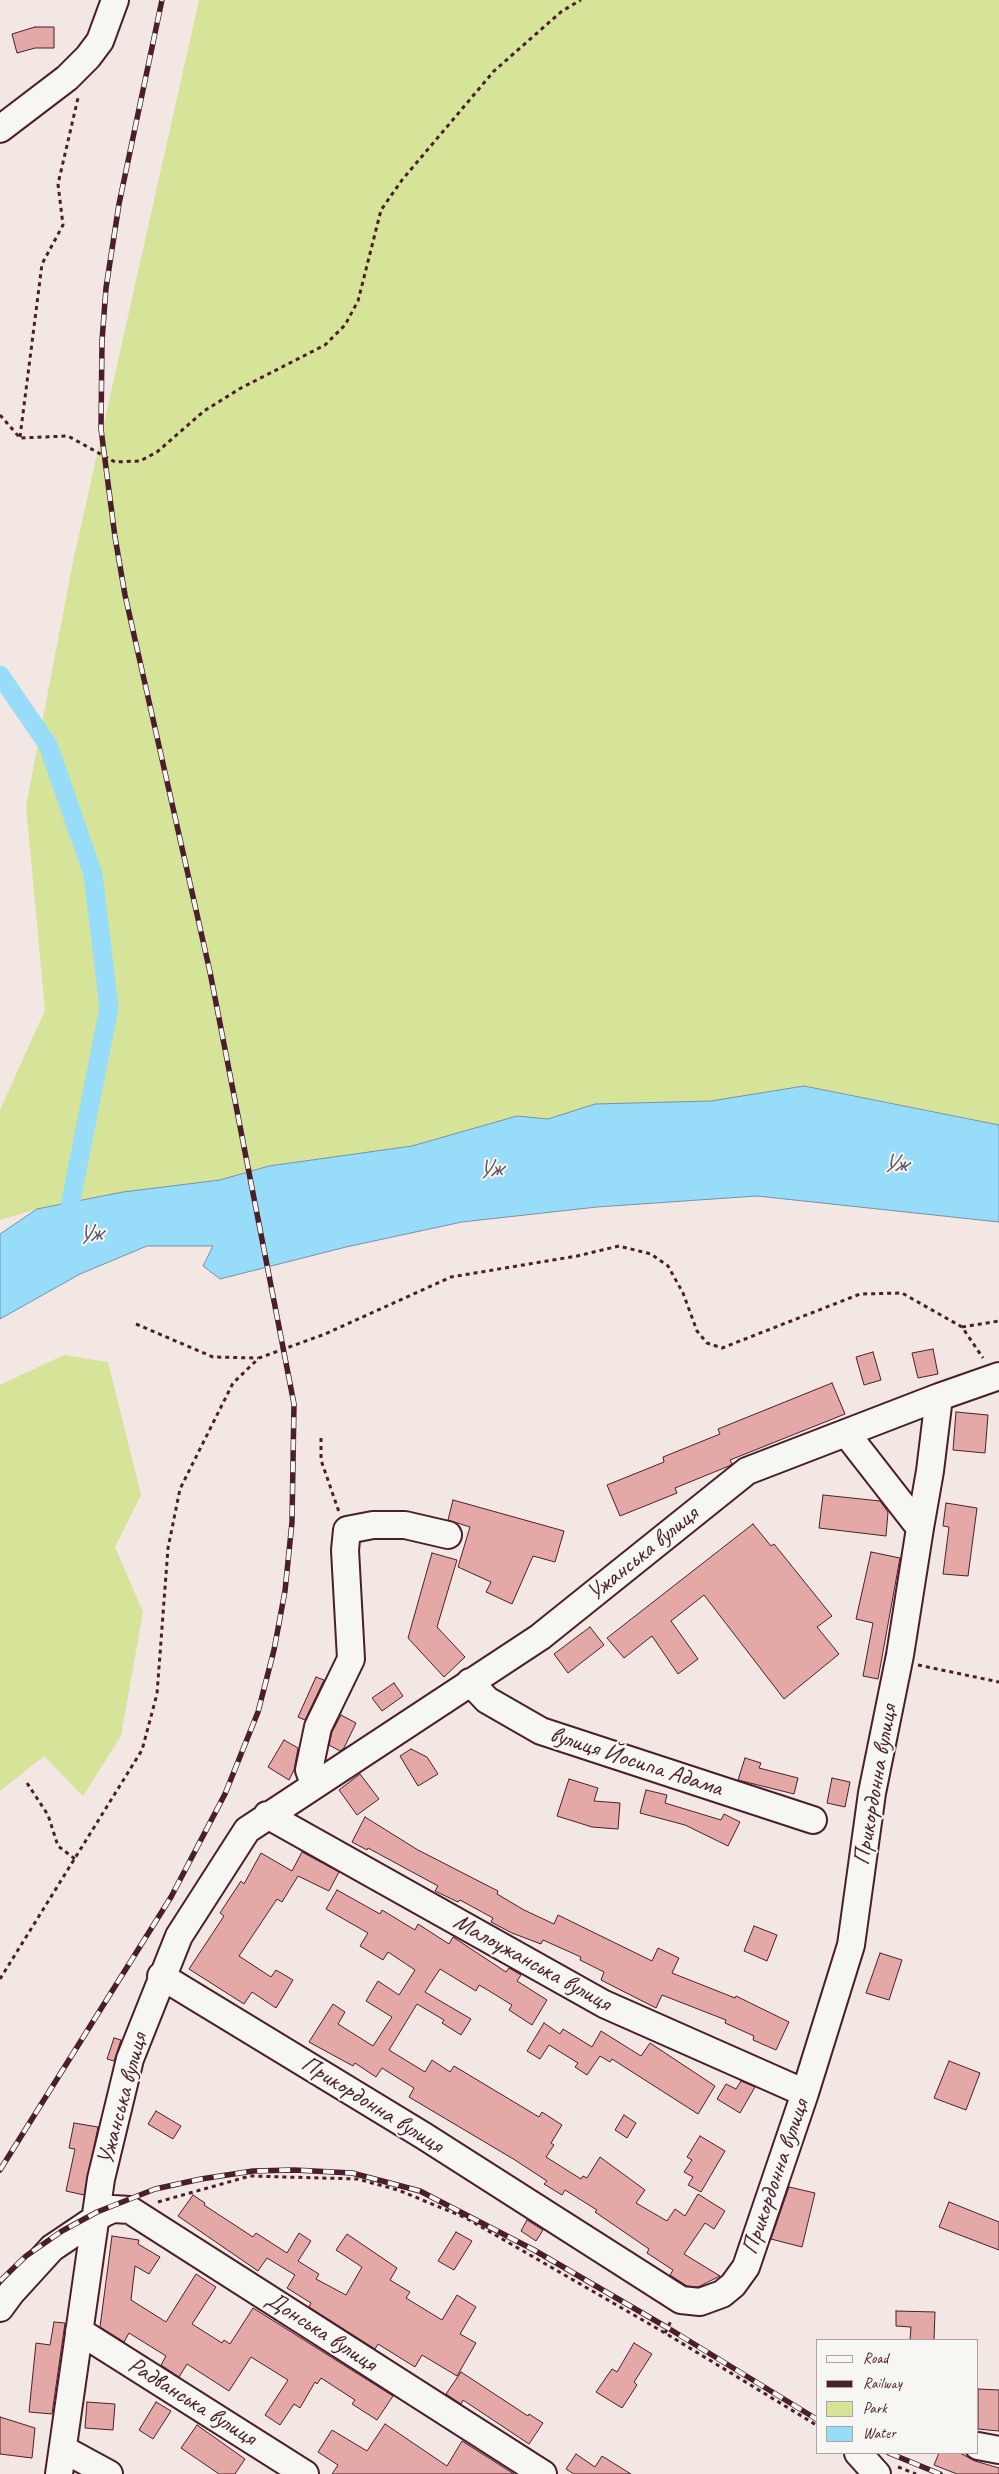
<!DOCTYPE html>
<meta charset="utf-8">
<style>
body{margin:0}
#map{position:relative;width:999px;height:2474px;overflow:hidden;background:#f2e7e3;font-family:Caveat,sans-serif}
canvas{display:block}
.legend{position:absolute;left:816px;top:2339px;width:162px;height:115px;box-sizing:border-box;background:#f6f6f2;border:1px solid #b1a0a2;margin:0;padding:6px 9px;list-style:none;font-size:15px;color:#4a1f2b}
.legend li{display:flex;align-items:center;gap:10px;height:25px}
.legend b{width:25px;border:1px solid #b1a0a2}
</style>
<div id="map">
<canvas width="999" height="2474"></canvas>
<ul class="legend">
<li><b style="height:6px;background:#f6f6f2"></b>Road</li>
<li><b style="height:6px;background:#4a1f2b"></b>Railway</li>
<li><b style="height:14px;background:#d5e498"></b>Park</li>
<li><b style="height:14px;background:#97dcf9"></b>Water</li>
</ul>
</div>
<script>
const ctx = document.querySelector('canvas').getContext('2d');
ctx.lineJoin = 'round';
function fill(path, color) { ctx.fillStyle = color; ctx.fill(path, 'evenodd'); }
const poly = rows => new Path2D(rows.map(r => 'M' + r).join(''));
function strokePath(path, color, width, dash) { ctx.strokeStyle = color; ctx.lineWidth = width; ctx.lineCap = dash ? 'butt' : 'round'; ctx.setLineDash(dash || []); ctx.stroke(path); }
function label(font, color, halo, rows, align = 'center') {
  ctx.font = font + ' Caveat,sans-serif'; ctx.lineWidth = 4; ctx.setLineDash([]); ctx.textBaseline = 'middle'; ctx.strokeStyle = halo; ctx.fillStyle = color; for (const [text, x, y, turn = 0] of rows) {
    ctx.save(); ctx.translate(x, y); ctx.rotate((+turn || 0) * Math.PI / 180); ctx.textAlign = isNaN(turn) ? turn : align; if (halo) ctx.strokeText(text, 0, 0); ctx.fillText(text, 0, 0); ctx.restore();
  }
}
const green = poly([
 [199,0,999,0,999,1125,804,1086,711,1101,595,1104,548,1119,517,1116,412,1146,269,1166,220,1180,123,1192,37,1209,0,1220,0,1110,45,1010,26,806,74,557],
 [64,1355,108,1362,141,1495,115,1547,143,1612,121,1736,83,1796,44,1756,0,1791,0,1385]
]);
const water = poly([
 [804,1086,999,1125,999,1222,757,1196,597,1207,462,1222,346,1247,220,1279,203,1266,213,1246,147,1246,80,1274,0,1319,0,1234,37,1209,123,1192,220,1180,269,1166,412,1146,517,1116,548,1119,595,1104,711,1101,804,1086]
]);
const canal = poly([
 [0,675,48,745,93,874,109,1008,66,1226]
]);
const building = poly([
 [35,27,54,27,54,48,35,48,17,53,12,34,35,27],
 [933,1349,938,1374,918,1378,912,1353,933,1349],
 [873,1352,881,1380,864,1385,856,1357,873,1352],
 [832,1383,845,1414,730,1460,732,1464,729,1466,675,1488,677,1493,620,1516,607,1485,664,1462,663,1457,720,1434,718,1429,832,1383],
 [956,1412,988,1415,985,1453,953,1450,956,1412],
 [823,1495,880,1501,888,1512,886,1536,819,1528,823,1495],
 [453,1500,564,1531,555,1562,533,1556,512,1604,486,1592,491,1582,458,1567,470,1527,448,1520,453,1500],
 [946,1503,977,1508,968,1576,943,1574,949,1527,943,1526,946,1503],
 [753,1524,771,1546,774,1544,832,1616,817,1627,839,1654,784,1699,704,1595,671,1621,698,1659,678,1674,652,1636,624,1658,607,1638,753,1524],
 [871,1552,900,1558,878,1679,863,1676,873,1623,856,1619,871,1552],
 [432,1553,457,1560,437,1627,465,1657,444,1677,408,1638,432,1553],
 [590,1627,604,1645,568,1673,554,1654,590,1627],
 [316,1677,324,1680,305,1720,298,1717,316,1677],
 [394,1683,403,1696,382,1711,372,1698,394,1683],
 [341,1715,356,1723,344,1748,340,1751,329,1745,332,1732,341,1715],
 [284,1740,298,1748,294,1770,289,1780,268,1767,284,1740],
 [411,1749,427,1757,438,1774,418,1786,400,1756,411,1749],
 [745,1758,761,1763,759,1768,798,1778,794,1794,738,1780,745,1758],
 [360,1774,379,1799,357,1815,339,1790,360,1774],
 [832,1778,850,1782,845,1807,827,1803,832,1778],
 [569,1779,598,1788,594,1801,620,1803,618,1829,592,1827,557,1816,569,1779],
 [646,1790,667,1795,665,1803,721,1820,724,1814,740,1822,728,1846,685,1825,640,1813,646,1790],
 [365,1817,418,1850,498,1891,497,1894,524,1910,554,1924,558,1915,652,1961,658,1948,679,1958,672,1973,735,1998,736,1996,789,2022,776,2050,753,2040,754,2036,725,2023,726,2020,662,1995,656,2008,601,1980,604,1972,580,1960,581,1957,543,1940,541,1944,512,1933,491,1922,493,1918,460,1900,458,1902,435,1891,438,1886,368,1848,367,1850,352,1842,365,1817],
 [302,1852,339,1872,329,1891,298,1876,282,1902,277,1899,239,1956,271,1977,276,1970,293,1980,276,2008,252,1992,244,2004,189,1969,224,1916,220,1913,241,1881,244,1884,261,1853,292,1871,302,1852],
 [337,1890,380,1914,382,1910,415,1930,418,1924,449,1944,453,1937,506,1972,509,1968,521,1975,517,1981,547,2000,532,2025,509,2010,512,2005,486,1989,479,1985,476,1991,440,1969,425,1992,471,2019,461,2035,442,2023,444,2020,417,2004,389,2050,425,2072,432,2060,450,2072,454,2066,539,2117,542,2112,562,2125,551,2143,554,2145,546,2157,581,2179,583,2176,587,2178,600,2157,645,2190,636,2203,667,2221,675,2209,685,2216,698,2194,725,2211,714,2229,705,2223,684,2254,720,2276,698,2287,687,2286,670,2275,673,2270,647,2253,649,2249,595,2212,597,2210,565,2190,562,2195,544,2184,547,2181,515,2160,409,2097,414,2088,382,2068,376,2077,355,2063,353,2066,309,2042,333,2004,345,2012,338,2024,373,2046,392,2017,366,2001,378,1981,399,1995,415,1970,388,1952,383,1960,360,1946,368,1933,326,1909,337,1890],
 [754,1926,777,1935,767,1961,744,1951,754,1926],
 [880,1953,902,1960,889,2000,866,1993,880,1953],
 [544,2023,560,2034,563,2029,592,2047,601,2031,641,2056,650,2043,715,2086,698,2114,612,2059,610,2062,600,2056,587,2075,575,2067,578,2063,549,2045,540,2059,527,2051,544,2023],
 [114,2038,121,2040,114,2061,107,2059,114,2038],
 [949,2061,980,2073,966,2110,934,2098,949,2061],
 [741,2081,755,2087,740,2113,717,2099,726,2084,736,2089,741,2081],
 [156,2111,181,2126,173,2139,148,2124,156,2111],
 [624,2115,636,2123,627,2138,615,2130,624,2115],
 [74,2123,98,2127,84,2195,66,2191,75,2149,69,2148,74,2123],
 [700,2136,725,2151,701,2192,688,2185,693,2177,684,2172,692,2160,687,2157,700,2136],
 [789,2187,815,2193,802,2247,771,2239,789,2187],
 [193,2195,205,2203,204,2205,253,2237,256,2233,287,2253,299,2233,311,2241,298,2261,319,2274,316,2279,346,2295,362,2267,336,2250,347,2234,397,2268,390,2280,410,2292,406,2298,442,2320,457,2295,476,2307,460,2334,476,2343,457,2376,422,2355,415,2367,378,2344,375,2349,309,2307,311,2303,287,2288,295,2275,267,2258,258,2271,178,2216,193,2195],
 [949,2202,999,2222,999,2250,939,2227,949,2202],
 [527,2220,543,2230,536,2241,521,2231,527,2220],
 [456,2232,472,2241,454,2270,438,2261,456,2232],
 [112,2236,139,2240,138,2244,160,2257,149,2274,135,2266,131,2300,166,2322,196,2274,216,2287,192,2324,222,2343,224,2340,230,2344,253,2308,393,2396,377,2420,352,2404,355,2400,321,2378,317,2384,315,2382,300,2408,294,2404,280,2425,265,2415,288,2380,251,2357,229,2391,187,2364,179,2377,161,2365,166,2356,129,2333,124,2342,100,2327,112,2236],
 [896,2311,935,2312,934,2340,910,2340,911,2327,896,2326,896,2311],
 [54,2322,65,2323,52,2414,29,2412,36,2343,50,2345,54,2322],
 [634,2343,652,2354,634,2382,637,2385,622,2408,596,2392,612,2369,617,2372,634,2343],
 [461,2372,528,2416,529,2414,543,2423,529,2444,463,2400,461,2404,446,2394,461,2372],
 [978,2389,999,2390,999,2431,978,2429,978,2389],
 [87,2402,115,2404,113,2430,85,2428,87,2402],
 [156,2402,171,2411,153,2439,139,2430,156,2402],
 [0,2417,35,2428,32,2458,0,2454,0,2417],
 [385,2424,447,2466,462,2441,514,2474,332,2474,338,2465,318,2452,332,2430,367,2451,385,2424],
 [197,2425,245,2459,235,2474,219,2474,181,2448,197,2425],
 [939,2453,960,2453,975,2461,999,2468,999,2474,957,2474,934,2465,939,2453],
 [576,2454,595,2467,602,2456,631,2474,574,2474,566,2469,576,2454]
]);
const path = poly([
 [0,415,20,438,68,436,115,462,140,461,157,452,204,411,241,388,325,345,345,325,358,301,381,210,402,180,494,71,562,11,581,0],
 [20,437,42,264,63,225,58,184,78,98],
 [136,1324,213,1357,258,1358],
 [962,1327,999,1321],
 [321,1438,321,1460,339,1512],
 [918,1665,999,1682],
 [27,1783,48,1815,58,1846,75,1859],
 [0,1979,142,1750,157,1694,168,1548,180,1489,233,1383,259,1358,325,1334,451,1277,577,1256,619,1246,651,1254,668,1266,683,1293,697,1331,707,1343,722,1348,860,1294,902,1293,962,1327,983,1358],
 [158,2202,250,2176,357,2179,398,2190,466,2218,665,2333,818,2426],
 [665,2333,672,2319],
 [898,2467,916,2474]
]);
const minor = poly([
 [0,129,67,78,88,57,100,41,115,0],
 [920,1528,930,1471,939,1397],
 [470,1682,487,1700,541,1731,813,1820],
 [314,1784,309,1770,318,1727,351,1659,345,1550,347,1530,373,1525,405,1525,448,1535],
 [267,1815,604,2004,805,2093],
 [161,1976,424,2136,681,2300,700,2302,722,2294,733,2285,746,2267,805,2093,851,1945,872,1793,900,1655,920,1528,846,1433],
 [0,2308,11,2293,52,2248,104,2213,113,2209,130,2210,543,2474],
 [79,2331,305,2474],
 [978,2446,999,2450],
 [63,2449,109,2474],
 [858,2453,877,2474],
 [59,2474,101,2179,130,2059,179,1936,247,1830,540,1637,747,1471,939,1397,999,1376]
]);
const rail = poly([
 [0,2170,171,1897,225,1794,258,1712,274,1650,285,1591,292,1522,294,1404,210,972,125,595,115,537,101,429,102,341,106,288,119,204,162,0],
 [0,2281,26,2256,62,2231,97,2212,155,2189,201,2179,253,2171,294,2170,352,2173,420,2191,534,2250,668,2328,818,2420],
 [889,2453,940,2474]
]);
const streetNames = [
 ["Ужанська вулиця",643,1554,-39],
 ["вулиця Йосипа Адама",636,1762,18],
 ["Прикордонна вулиця",876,1785,-80],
 ["Малоужанська вулиця",532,1963,29],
 ["Ужанська вулиця",123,2099,-75],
 ["Прикордонна вулиця",372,2105,32],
 ["Прикордонна вулиця",776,2177,-71],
 ["Донська вулиця",321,2332,33],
 ["Радванська вулиця",192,2402,32]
];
const waterNames = [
 ["Уж",895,1164],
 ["Уж",490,1170,-7],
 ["Уж",90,1235,-9]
];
fill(green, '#d5e498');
fill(water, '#97dcf9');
strokePath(water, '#7890a7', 1);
strokePath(canal, '#97dcf9', 19);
fill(building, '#e4a9a7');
strokePath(building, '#4a1f2b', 1);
strokePath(minor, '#4a1f2b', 30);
strokePath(path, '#4a1f2b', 3, [4, 4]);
strokePath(minor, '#f6f6f2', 26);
strokePath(rail, '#4a1f2b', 5.5);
strokePath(rail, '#f6f6f2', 4, [11]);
label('24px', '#4a1f2b', '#f6f6f2', streetNames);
label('italic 25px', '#5d4e5e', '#f6f6f2', waterNames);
</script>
